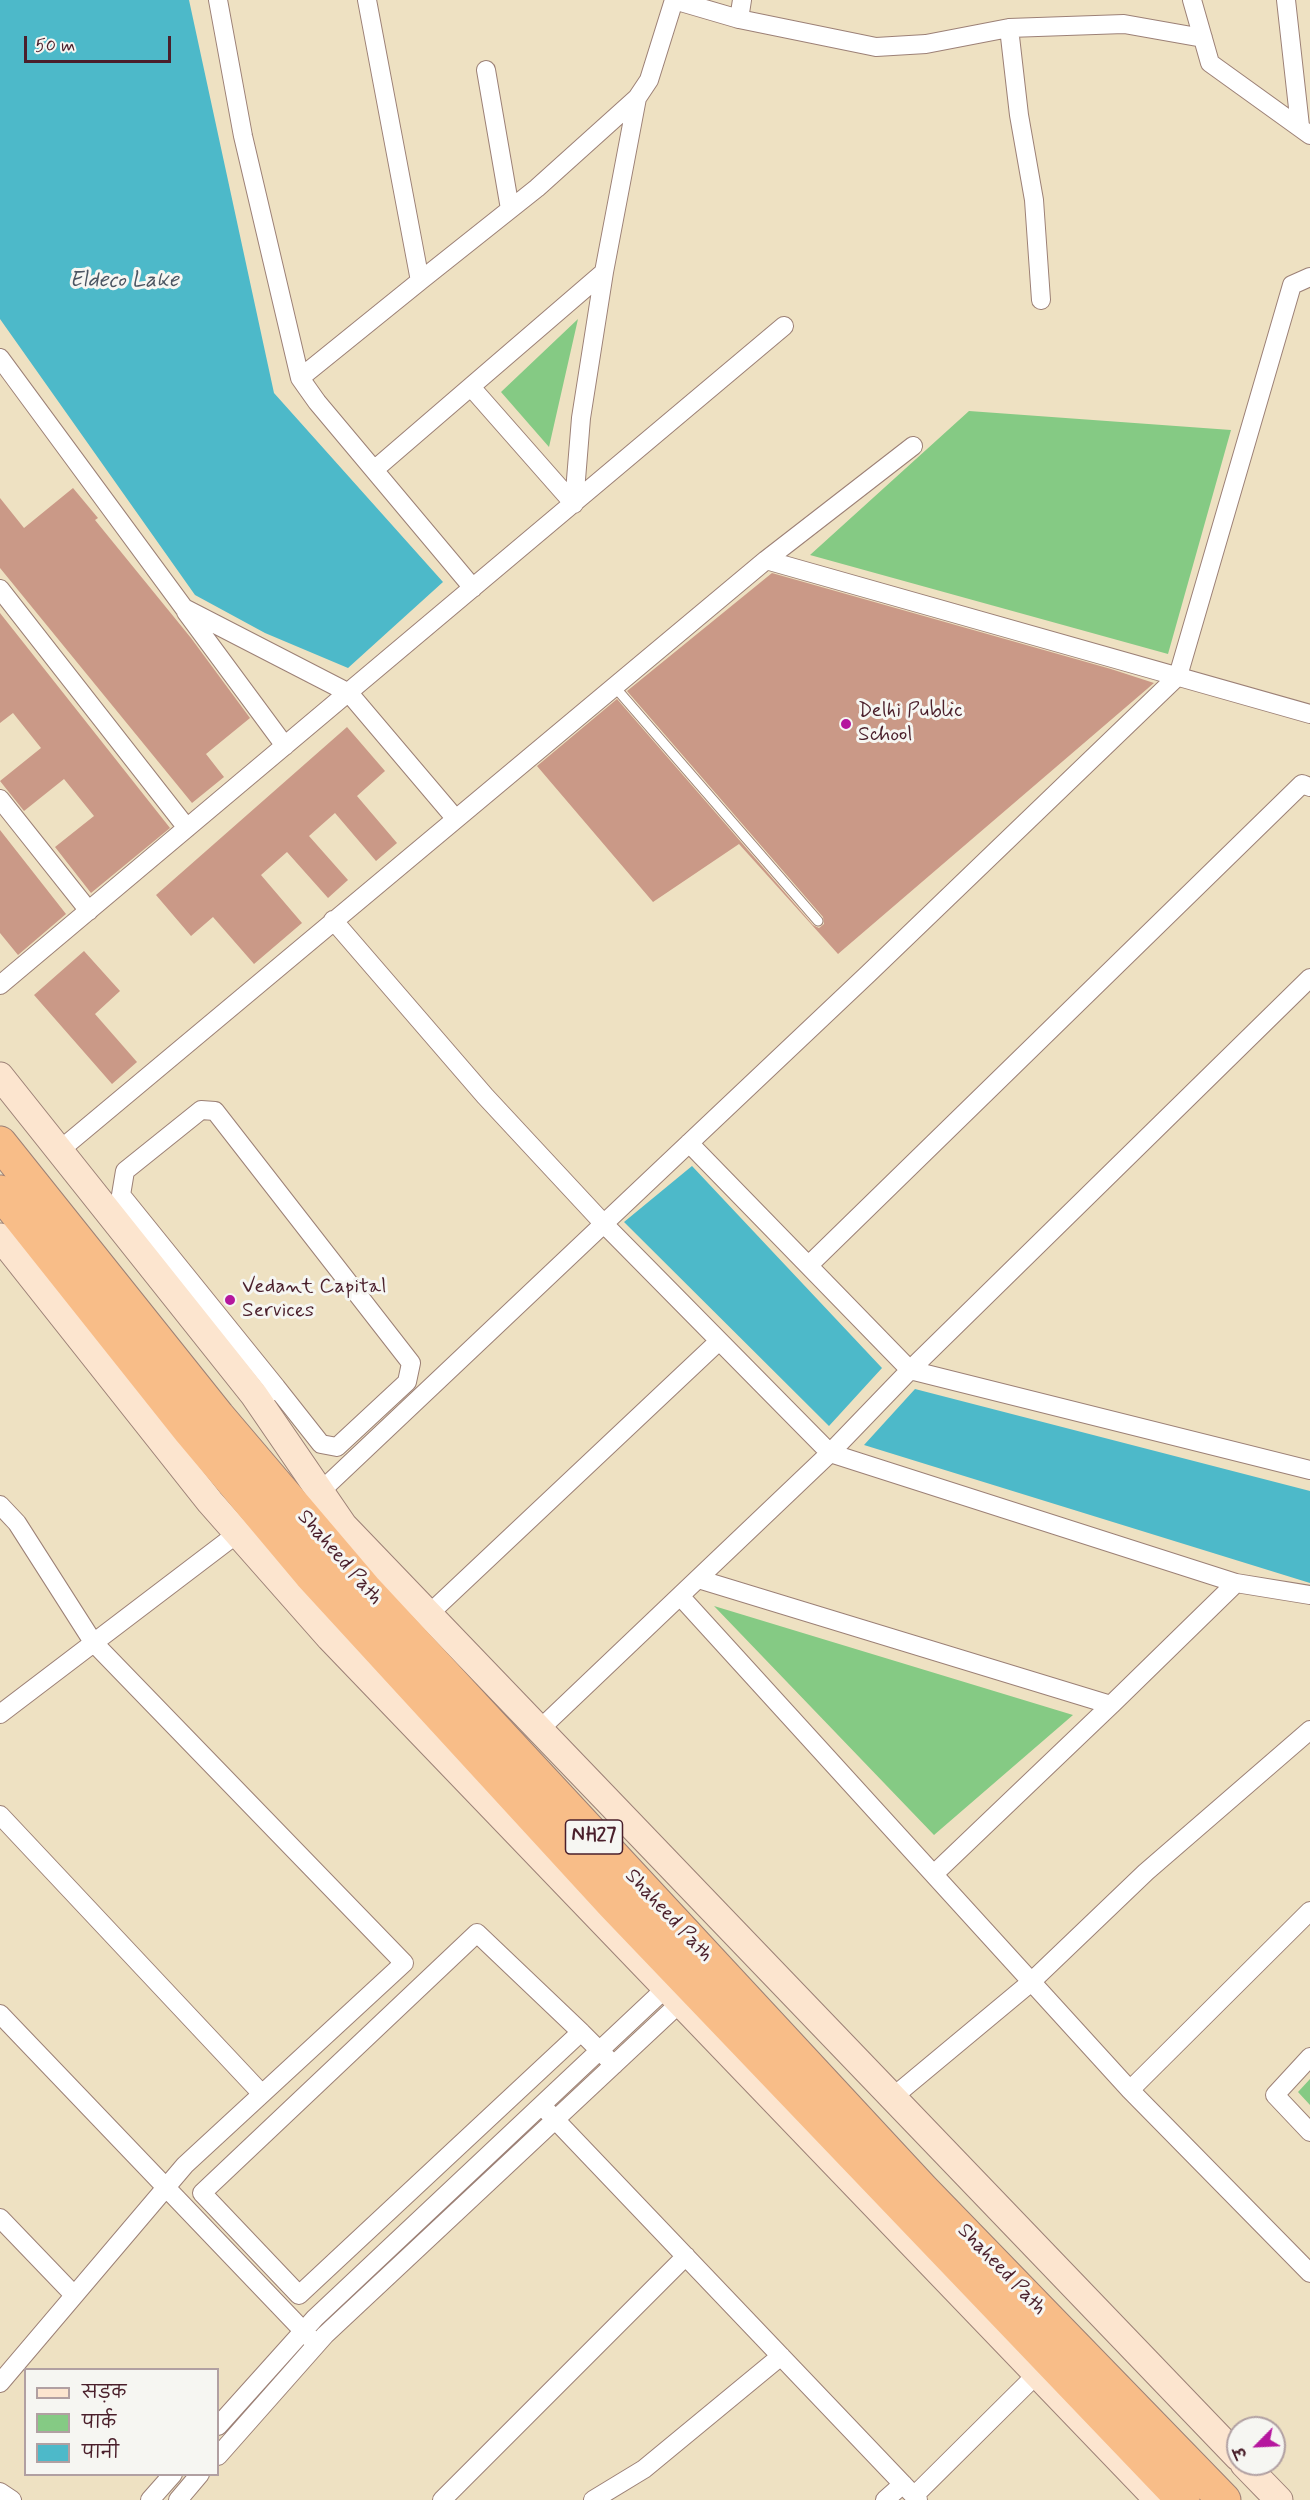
<!DOCTYPE html>
<meta charset="utf-8">
<style>
body{margin:0}
#map{position:relative;width:1310px;height:2500px;overflow:hidden;background:#eee1c2;font-family:Mynerve,"Playpen Sans Deva",sans-serif}
canvas{display:block}
.legend{position:absolute;left:24px;top:2368px;width:195px;height:108px;box-sizing:border-box;background:#f6f6f2;border:2px solid #b1a0a2;margin:0;padding:8px 10px;list-style:none;font-size:18px;color:#4a1f2b}
.legend li{display:flex;align-items:center;gap:12px;height:30px}
.legend b{width:30px;border:2px solid #b1a0a2}
.north{position:absolute;left:1226px;top:2416px;width:60px;height:60px;box-sizing:border-box;background:#f6f6f2;border:2px solid #b1a0a2;border-radius:50%;rotate:246deg;font-size:16px;font-weight:700;line-height:24px;text-align:center;color:#4a1f2b}
.north::after{content:'';display:block;margin:auto;width:21px;height:27px;background:#b5179e;clip-path:polygon(50% 0,100% 100%,50% 72%,0 100%)}
.scale{position:absolute;left:24px;top:36px;width:147px;height:27px;box-sizing:border-box;border:3px solid #4a1f2b;border-top:0;padding-left:8px;font-size:18px;line-height:21px;white-space:nowrap;color:#4a1f2b;-webkit-text-stroke:4px #f6f6f2;paint-order:stroke}
</style>
<div id="map">
<canvas width="1310" height="2500"></canvas>
<ul class="legend">
<li><b style="height:8px;background:#fce5cf"></b>सड़क</li>
<li><b style="height:16px;background:#85ca84"></b>पार्क</li>
<li><b style="height:16px;background:#4db9c9"></b>पानी</li>
</ul>
<div class="north">उ</div>
<div class="scale">50 m</div>
</div>
<script>
const ctx = document.querySelector('canvas').getContext('2d');
ctx.lineJoin = 'round';
function fill(path, color) { ctx.fillStyle = color; ctx.fill(path, 'evenodd'); }
const poly = rows => new Path2D(rows.map(r => 'M' + r).join(''));
function strokePath(path, color, width, dash) { ctx.strokeStyle = color; ctx.lineWidth = width; ctx.lineCap = dash ? 'butt' : 'round'; ctx.setLineDash(dash || []); ctx.stroke(path); }
function label(font, color, halo, rows, align = 'center') {
  ctx.font = font + ' Mynerve,sans-serif'; ctx.lineWidth = 6; ctx.setLineDash([]); ctx.textBaseline = 'middle'; ctx.strokeStyle = halo; ctx.fillStyle = color; for (const [text, x, y, turn = 0] of rows) {
    ctx.save(); ctx.translate(x, y); ctx.rotate((+turn || 0) * Math.PI / 180); ctx.textAlign = isNaN(turn) ? turn : align; if (halo) ctx.strokeText(text, 0, 0); ctx.fillText(text, 0, 0); ctx.restore();
  }
}
const green = poly([
 [578,319,549,447,501,392],
 [969,411,1231,430,1168,654,810,555],
 [714,1606,1073,1715,934,1835],
 [1310,2079,1310,2105,1298,2092]
]);
const water = poly([
 [0,0,189,0,274,393,443,582,348,668,265,633,195,595,0,319],
 [692,1166,882,1368,829,1426,624,1222],
 [915,1389,1310,1491,1310,1583,864,1445]
]);
const building = poly([
 [73,488,98,518,95,520,191,638,250,718,206,754,224,777,192,803,0,568,0,498,24,528],
 [772,573,1111,669,1154,683,838,954,739,844,653,902,537,766,617,699,813,925,819,928,824,924,823,917,627,691],
 [0,613,170,828,91,893,55,847,94,816,64,779,24,811,0,781,41,748,13,713,0,723],
 [347,727,385,771,357,796,397,843,376,861,335,813,309,836,348,880,328,898,287,852,261,875,302,923,254,964,213,917,191,936,156,895],
 [0,830,66,914,18,955,0,933],
 [84,951,120,991,95,1014,137,1062,112,1084,34,995]
]);
const lane = poly([
 [614,686,818,921]
]);
const street = poly([
 [218,0,243,136,300,378,317,402,473,588],
 [674,0,739,19,876,47,926,44,1009,28,1124,24,1203,38],
 [1192,0,1210,63,1310,135],
 [1286,0,1300,126],
 [739,19,742,0],
 [1009,28,1019,115,1034,200,1041,300],
 [486,70,510,209],
 [420,281,537,188,637,98,649,80,674,0],
 [0,358,184,608,349,693,455,818],
 [300,378,420,281,367,0],
 [471,387,574,504,581,418,604,272],
 [374,470,604,272,637,98],
 [766,560,1310,714],
 [0,589,187,828],
 [186,612,285,746],
 [0,799,89,911],
 [333,920,485,1096,604,1224,830,1453,1236,1583,1111,1705,698,1579],
 [0,985,784,326],
 [689,1143,910,1370,1310,1470],
 [60,1150,766,560,913,446],
 [809,1265,1302,784,1310,787],
 [258,1402,276,1387,321,1444,337,1447,407,1382,411,1363,215,1111,201,1110,125,1171,121,1195,276,1387],
 [321,1491,868,974,1178,676,1292,285,1310,277],
 [0,1505,17,1523,93,1642,404,1963,185,2165,0,2383],
 [1236,1583,1310,1595],
 [680,1596,1130,2090,1310,2273],
 [429,1614,719,1341],
 [0,1714,238,1533],
 [540,1729,830,1453,910,1370,1310,978],
 [0,1815,262,2094],
 [934,1874,1111,1705],
 [0,2014,312,2340],
 [581,2032,299,2295,202,2193,477,1933,581,2032,614,2065],
 [1310,2057,1275,2095,1310,2132],
 [1130,2090,1310,1911],
 [893,2097,1030,1983,1146,1872,1310,1730],
 [547,2111,918,2500],
 [0,2218,74,2295],
 [218,2426,315,2318,667,1987],
 [218,2456,325,2335,681,2002],
 [0,2492,12,2500],
 [914,2496,1038,2373],
 [150,2500,173,2474],
 [178,2500,200,2474],
 [442,2500,686,2256],
 [593,2500,644,2469,781,2356],
 [885,2500,903,2484]
]);
const secondary = poly([
 [0,1076,254,1395,343,1525,1238,2457],
 [0,1237,210,1502,330,1638,1158,2500],
 [1244,2464,1279,2500]
]);
const highway = poly([
 [0,1143,218,1416,365,1589,922,2189,1224,2500],
 [0,1192,190,1431,310,1574,613,1904,1183,2500]
]);
const markers = [
 [846,724,6,"#b5179e"],
 [230,1300,6,"#b5179e"]
];
const shields = [
 [594,1837,57]
];
const shieldNames = [
 ["NH27",594,1837]
];
const poiNames = [
 ["Delhi Public",858,712],
 ["School",858,736],
 ["Vedant Capital",242,1288],
 ["Services",242,1312]
];
const streetNames = [
 ["Shaheed Path",339,1558,49],
 ["Shaheed Path",668,1916,47],
 ["Shaheed Path",1001,2270,46]
];
const waterNames = [
 ["Eldeco Lake",124,281]
];
fill(green, '#85ca84');
fill(water, '#4db9c9');
fill(building, '#ca9987');
strokePath(lane, '#9c8076', 11);
strokePath(street, '#9c8076', 20);
strokePath(secondary, '#9c8076', 29);
strokePath(highway, '#9c8076', 35);
strokePath(lane, '#fff', 9);
strokePath(street, '#fff', 18);
strokePath(secondary, '#fce5cf', 27);
strokePath(highway, '#f8bd88', 33);
for (const [x, y, r, color] of markers) { const dot = new Path2D(); dot.arc(x, y, r, 0, 2 * Math.PI); ctx.fillStyle = color; ctx.fill(dot); strokePath(dot, '#f6f6f2', 2); }
for (const [x, y, w] of shields) { const box = new Path2D(); box.roundRect(x - w / 2, y - 17, w, 34, 4.5); ctx.fillStyle = '#f6f6f2'; ctx.fill(box); strokePath(box, '#4a1f2b', 1.5); }
label('bold 20px', '#4a1f2b', null, shieldNames);
label('21px', '#4a1f2b', '#f6f6f2', poiNames, 'left');
label('21px', '#4a1f2b', '#f6f6f2', streetNames);
label('italic 22px', '#4b5562', '#f6f6f2', waterNames);
</script>
